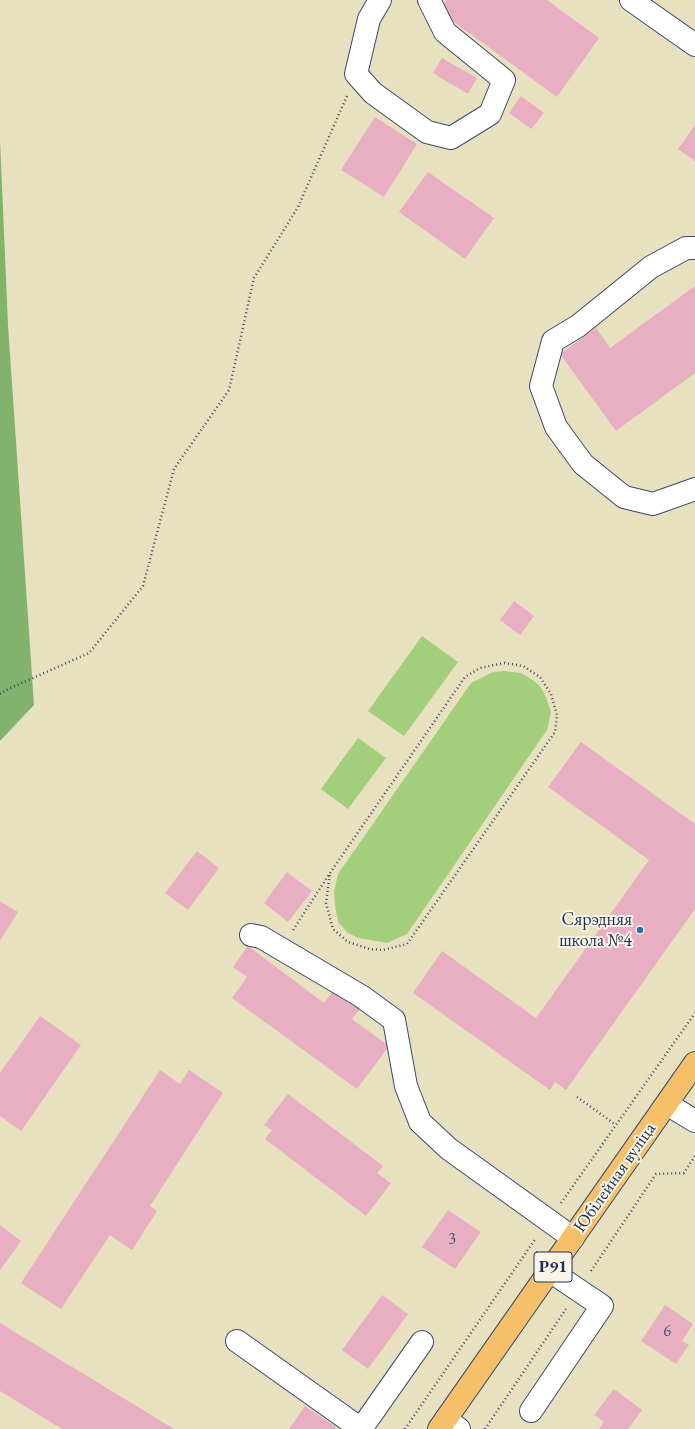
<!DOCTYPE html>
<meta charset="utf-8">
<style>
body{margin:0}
canvas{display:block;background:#e8e1bf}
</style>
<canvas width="695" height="1429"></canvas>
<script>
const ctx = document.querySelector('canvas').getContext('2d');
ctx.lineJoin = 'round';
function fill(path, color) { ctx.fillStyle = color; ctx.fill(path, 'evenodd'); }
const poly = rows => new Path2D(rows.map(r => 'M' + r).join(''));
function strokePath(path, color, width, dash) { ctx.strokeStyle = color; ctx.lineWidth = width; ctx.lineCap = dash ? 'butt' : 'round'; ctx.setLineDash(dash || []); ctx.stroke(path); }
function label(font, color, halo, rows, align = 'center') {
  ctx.font = font + ' "EB Garamond",serif'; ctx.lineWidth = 4; ctx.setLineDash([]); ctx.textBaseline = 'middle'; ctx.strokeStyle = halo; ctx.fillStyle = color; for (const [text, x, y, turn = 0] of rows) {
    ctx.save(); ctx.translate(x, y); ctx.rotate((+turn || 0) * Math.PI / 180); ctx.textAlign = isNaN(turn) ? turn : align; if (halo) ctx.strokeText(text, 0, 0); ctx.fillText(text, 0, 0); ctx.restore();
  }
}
const green = poly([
 [422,636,458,662,404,736,368,711],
 [504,671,521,673,534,681,540,686,546,697,551,712,547,730,407,934,387,943,358,938,348,933,338,922,335,905,334,892,338,874,471,683,493,672],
 [358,738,386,758,348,809,321,789]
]);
const forest = poly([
 [0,140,8,325,34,705,0,741]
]);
const building = poly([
 [447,0,547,0,599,38,557,97,439,11],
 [442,58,477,78,468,94,433,73],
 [521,96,544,113,531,129,509,113],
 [375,117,417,144,384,197,341,170],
 [695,125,695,161,678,149],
 [428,172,494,218,465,259,399,212],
 [695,286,695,373,616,431,560,354,596,328,610,348],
 [514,601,534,616,520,635,500,620],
 [581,742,695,824,695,909,566,1090,555,1082,550,1090,413,993,442,951,536,1018,649,860,548,787],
 [197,851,219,868,188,910,165,893],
 [287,872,312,891,288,922,264,903],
 [0,901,18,912,0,941],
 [248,946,324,1003,334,990,360,1009,352,1019,389,1046,357,1089,232,998,247,977,233,967],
 [40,1016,81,1045,21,1131,0,1116,0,1073],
 [160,1070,180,1084,189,1070,223,1093,150,1206,157,1211,132,1250,110,1235,61,1309,21,1283],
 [288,1094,383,1166,377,1173,391,1183,366,1216,265,1139,272,1130,264,1125],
 [448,1210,481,1232,455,1269,422,1247],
 [0,1225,21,1241,0,1270],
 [382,1295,408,1314,368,1369,342,1350],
 [665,1305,693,1324,682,1341,689,1345,676,1364,641,1341],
 [0,1323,174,1429,62,1429,0,1391],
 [614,1389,642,1410,628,1429,599,1429,604,1422,594,1415],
 [305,1406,336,1427,335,1429,289,1429]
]);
const path = poly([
 [0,694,6,690,89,653,143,586,174,469,229,390,254,278,298,207,347,96],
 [293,930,330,873,465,677,480,668,505,663,523,666,540,677,551,694,557,715,555,732,407,944,383,950,370,949,348,942,333,929,326,903,330,873],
 [577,1097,616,1125],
 [561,1203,695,1013],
 [591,1271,656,1174,684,1173,695,1156],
 [405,1429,536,1238],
 [485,1429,566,1309]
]);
const minor = poly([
 [380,0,369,19,356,74,373,93,427,132,451,138,490,114,504,80,445,32,429,0],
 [631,0,695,45],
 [695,248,686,248,651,267,578,326,553,341,541,386,556,427,583,464,624,497,653,504,695,489],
 [251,935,261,937,361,996,394,1020,406,1086,420,1122,449,1149,573,1238],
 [667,1104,695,1121],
 [237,1341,361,1429],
 [531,1411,602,1306,550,1271],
 [446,1419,459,1429],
 [361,1429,422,1342]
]);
const major = poly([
 [439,1429,695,1063]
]);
const markers = [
 [640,930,4,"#1f6fb2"]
];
const numberNames = [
 ["3",452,1240],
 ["6",667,1332]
];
const shields = [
 [553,1267,38]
];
const shieldNames = [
 ["Р91",553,1267]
];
const poiNames = [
 ["Сярэдняя",632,920],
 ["школа №4",632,941]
];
const streetNames = [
 ["Юбілейная вуліца",615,1178,-55]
];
fill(green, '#a3cf7c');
fill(forest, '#82b26c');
fill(building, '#e8aec1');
strokePath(minor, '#3a4a6d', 24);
strokePath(major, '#3a4a6d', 24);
strokePath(path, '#3a4a6d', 2.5, [1, 3]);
strokePath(minor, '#fff', 22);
strokePath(major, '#f6c06b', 22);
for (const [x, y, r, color] of markers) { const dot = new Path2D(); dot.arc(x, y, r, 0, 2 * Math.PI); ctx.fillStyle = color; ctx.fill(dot); strokePath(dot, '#fcf5e5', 1.5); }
label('16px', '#4e4f77', null, numberNames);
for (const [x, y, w] of shields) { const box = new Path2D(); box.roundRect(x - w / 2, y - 15, w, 30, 3); ctx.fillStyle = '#fcf5e5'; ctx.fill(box); strokePath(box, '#1b2f5e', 1); }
label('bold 17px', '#1b2f5e', null, shieldNames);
label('18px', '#1b2f5e', '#fcf5e5', poiNames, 'right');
label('18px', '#1b2f5e', '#fcf5e5', streetNames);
</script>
